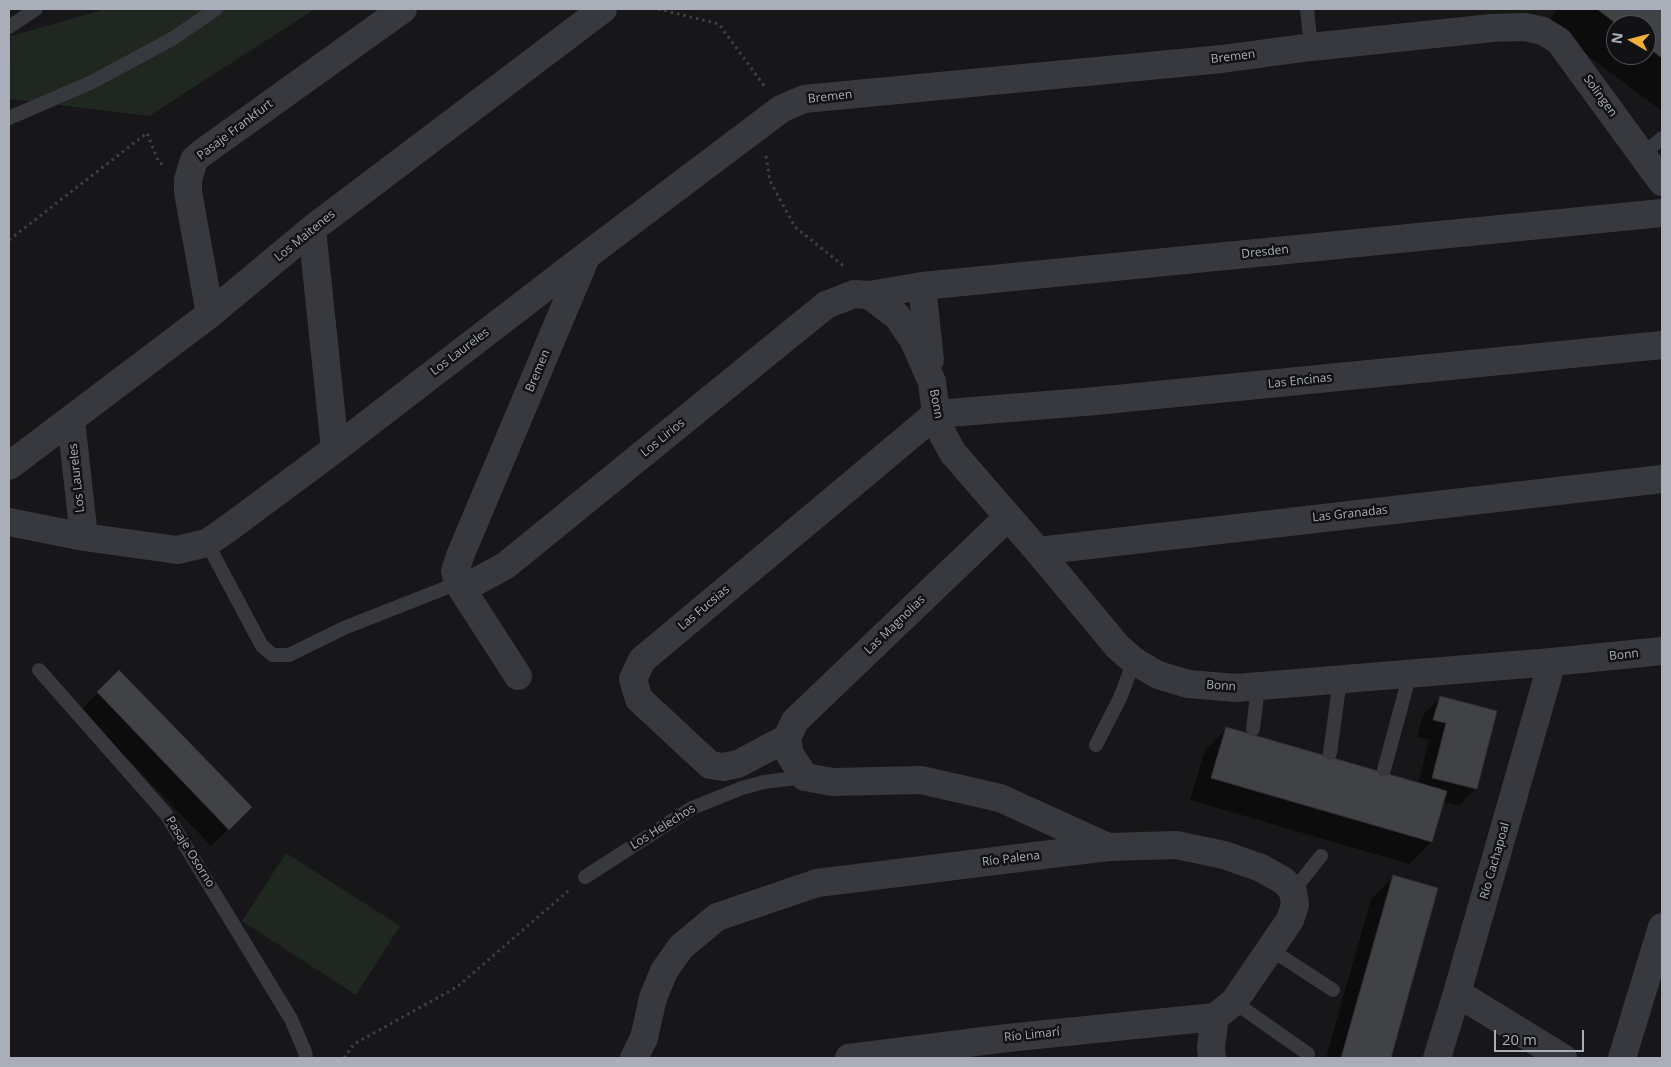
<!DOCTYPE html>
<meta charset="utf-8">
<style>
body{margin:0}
#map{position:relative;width:1671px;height:1067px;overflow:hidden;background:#171719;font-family:"Open Sans",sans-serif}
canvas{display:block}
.frame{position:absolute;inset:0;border:10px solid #a9aeb9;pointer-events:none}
.north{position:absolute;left:1606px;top:15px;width:50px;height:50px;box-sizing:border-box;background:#121214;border:1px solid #4e5056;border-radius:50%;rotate:278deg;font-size:14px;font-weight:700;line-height:20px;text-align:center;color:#a9aeb9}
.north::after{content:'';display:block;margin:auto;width:18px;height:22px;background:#f1b038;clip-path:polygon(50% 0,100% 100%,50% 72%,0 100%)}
.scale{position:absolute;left:1494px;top:1030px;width:90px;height:22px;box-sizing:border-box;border:2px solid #a9aeb9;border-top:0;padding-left:6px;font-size:15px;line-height:18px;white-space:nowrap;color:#a9aeb9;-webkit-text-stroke:4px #121214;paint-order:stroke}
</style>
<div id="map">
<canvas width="1671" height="1067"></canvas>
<div class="frame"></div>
<div class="north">N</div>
<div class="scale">20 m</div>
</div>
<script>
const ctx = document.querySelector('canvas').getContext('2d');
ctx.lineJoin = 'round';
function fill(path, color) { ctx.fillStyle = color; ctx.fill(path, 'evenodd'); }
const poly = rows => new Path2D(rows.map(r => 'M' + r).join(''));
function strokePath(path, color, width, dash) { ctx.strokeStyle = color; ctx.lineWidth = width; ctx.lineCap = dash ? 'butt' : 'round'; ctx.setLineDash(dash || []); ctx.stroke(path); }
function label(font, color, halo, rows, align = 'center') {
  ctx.font = font + ' "Open Sans",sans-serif'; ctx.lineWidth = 5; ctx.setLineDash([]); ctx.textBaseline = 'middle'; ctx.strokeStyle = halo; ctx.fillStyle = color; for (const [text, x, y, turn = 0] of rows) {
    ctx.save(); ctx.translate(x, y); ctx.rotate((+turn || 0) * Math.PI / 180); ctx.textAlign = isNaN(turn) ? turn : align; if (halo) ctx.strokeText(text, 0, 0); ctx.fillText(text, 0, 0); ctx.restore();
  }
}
const green = poly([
 [106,9,315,9,149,116,9,99,11,36],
 [286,853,400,926,356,995,242,921]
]);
const shadow = poly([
 [1558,9,1662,9,1662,111,1546,24],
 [1616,25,1646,25,1646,55,1616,55],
 [119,672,250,807,211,846,81,710],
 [1440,698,1476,788,1459,806,1443,802,1431,842,1409,864,1190,800,1205,750,1227,728,1418,784,1429,740,1417,737,1423,715],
 [1393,877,1437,889,1389,1058,1326,1058,1371,899]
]);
const building = poly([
 [1597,9,1662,9,1662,58,1646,46,1646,25,1618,25,1597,9],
 [119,670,252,807,229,830,97,692,119,670],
 [1440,696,1497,711,1477,789,1432,778,1446,723,1433,720,1440,696],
 [1226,727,1447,791,1432,842,1211,778,1226,727],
 [1393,875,1438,888,1391,1058,1341,1058,1393,875]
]);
const path = poly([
 [658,9,719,24,765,87],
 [766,156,770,181,795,227,845,267],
 [9,240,147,133,159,163,163,164],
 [344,1058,354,1044,457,987,568,891]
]);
const service = poly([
 [1307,9,1311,47],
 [9,27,36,9],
 [9,118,92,82,172,39,216,9],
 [1642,155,1662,138],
 [207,543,262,646,273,655,289,655,344,628,458,583],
 [39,670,166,814,291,1019,305,1052,306,1058],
 [1253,729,1258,687],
 [1096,745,1120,698,1134,661],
 [1330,753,1340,680],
 [1384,770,1410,674],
 [585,877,692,808,742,788,764,782,805,777],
 [1293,891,1321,856],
 [1270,949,1333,990],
 [1234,1002,1308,1054]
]);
const minor = poly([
 [312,229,335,449],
 [922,286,930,360],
 [869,295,897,316,914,341,932,382,936,414,943,435,953,453,1038,551,1117,646,1134,661,1158,675,1188,684,1236,688,1552,662,1662,651],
 [210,314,188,192,188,180,194,160,202,153,403,9],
 [71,420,84,537],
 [9,466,210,314,312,229,603,9],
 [9,522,84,537,177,550,207,543,230,527,335,449,586,256,781,109,804,99,1222,59,1311,47,1492,28,1525,27,1543,31,1559,41,1662,182],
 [1038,551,1662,479],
 [458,583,469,583,477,581,505,566,826,305,854,294,869,295,922,286,1662,213],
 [518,676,458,583,455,571,460,556,586,257],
 [787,738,738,764,723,767,710,765,639,699,633,679,642,660,936,414,1096,401,1662,345],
 [787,738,790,755,805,777,833,782,921,780,1000,798,1108,847],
 [787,738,795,721,1008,517],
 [1457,993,1563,1058],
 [634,1058,644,1038,653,998,664,971,681,947,717,917,817,883,1108,847,1176,845,1224,855,1261,868,1284,881,1293,891,1295,905,1290,920,1234,1002,1215,1017],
 [849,1058,1007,1038,1215,1017],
 [1212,1058,1211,1047,1215,1017],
 [1437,1058,1457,993,1552,662],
 [1622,1058,1662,927]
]);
const streetNames = [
 ["Bremen",1233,57,-7],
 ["Solingen",1600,96,54],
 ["Bremen",830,97,-6],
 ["Pasaje Frankfurt",235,130,-37],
 ["Los Maitenes",305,236,-39],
 ["Dresden",1265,252,-6],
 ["Los Laureles",460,352,-37],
 ["Bremen",538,371,-67],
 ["Las Encinas",1300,381,-6],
 ["Bonn",936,404,79],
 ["Los Lirios",663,438,-39],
 ["Los Laureles",77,478,-96],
 ["Las Granadas",1350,514,-6],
 ["Las Fucsias",704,608,-40],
 ["Las Magnolias",895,625,-44],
 ["Bonn",1624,655,-6],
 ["Bonn",1221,686,4],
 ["Los Helechos",663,827,-32],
 ["Pasaje Osorno",190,852,58],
 ["Río Palena",1011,859,-7],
 ["Río Cachapoal",1495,861,-74],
 ["Río Limarí",1032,1035,-6]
];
fill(green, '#1f2720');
fill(shadow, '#0007');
fill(building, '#414246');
strokePath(building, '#313135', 1);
strokePath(path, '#3e4045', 3, [2.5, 4]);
strokePath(service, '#38393e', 14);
strokePath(minor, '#38393e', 28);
label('12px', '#a9aeb9', '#121214', streetNames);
</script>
